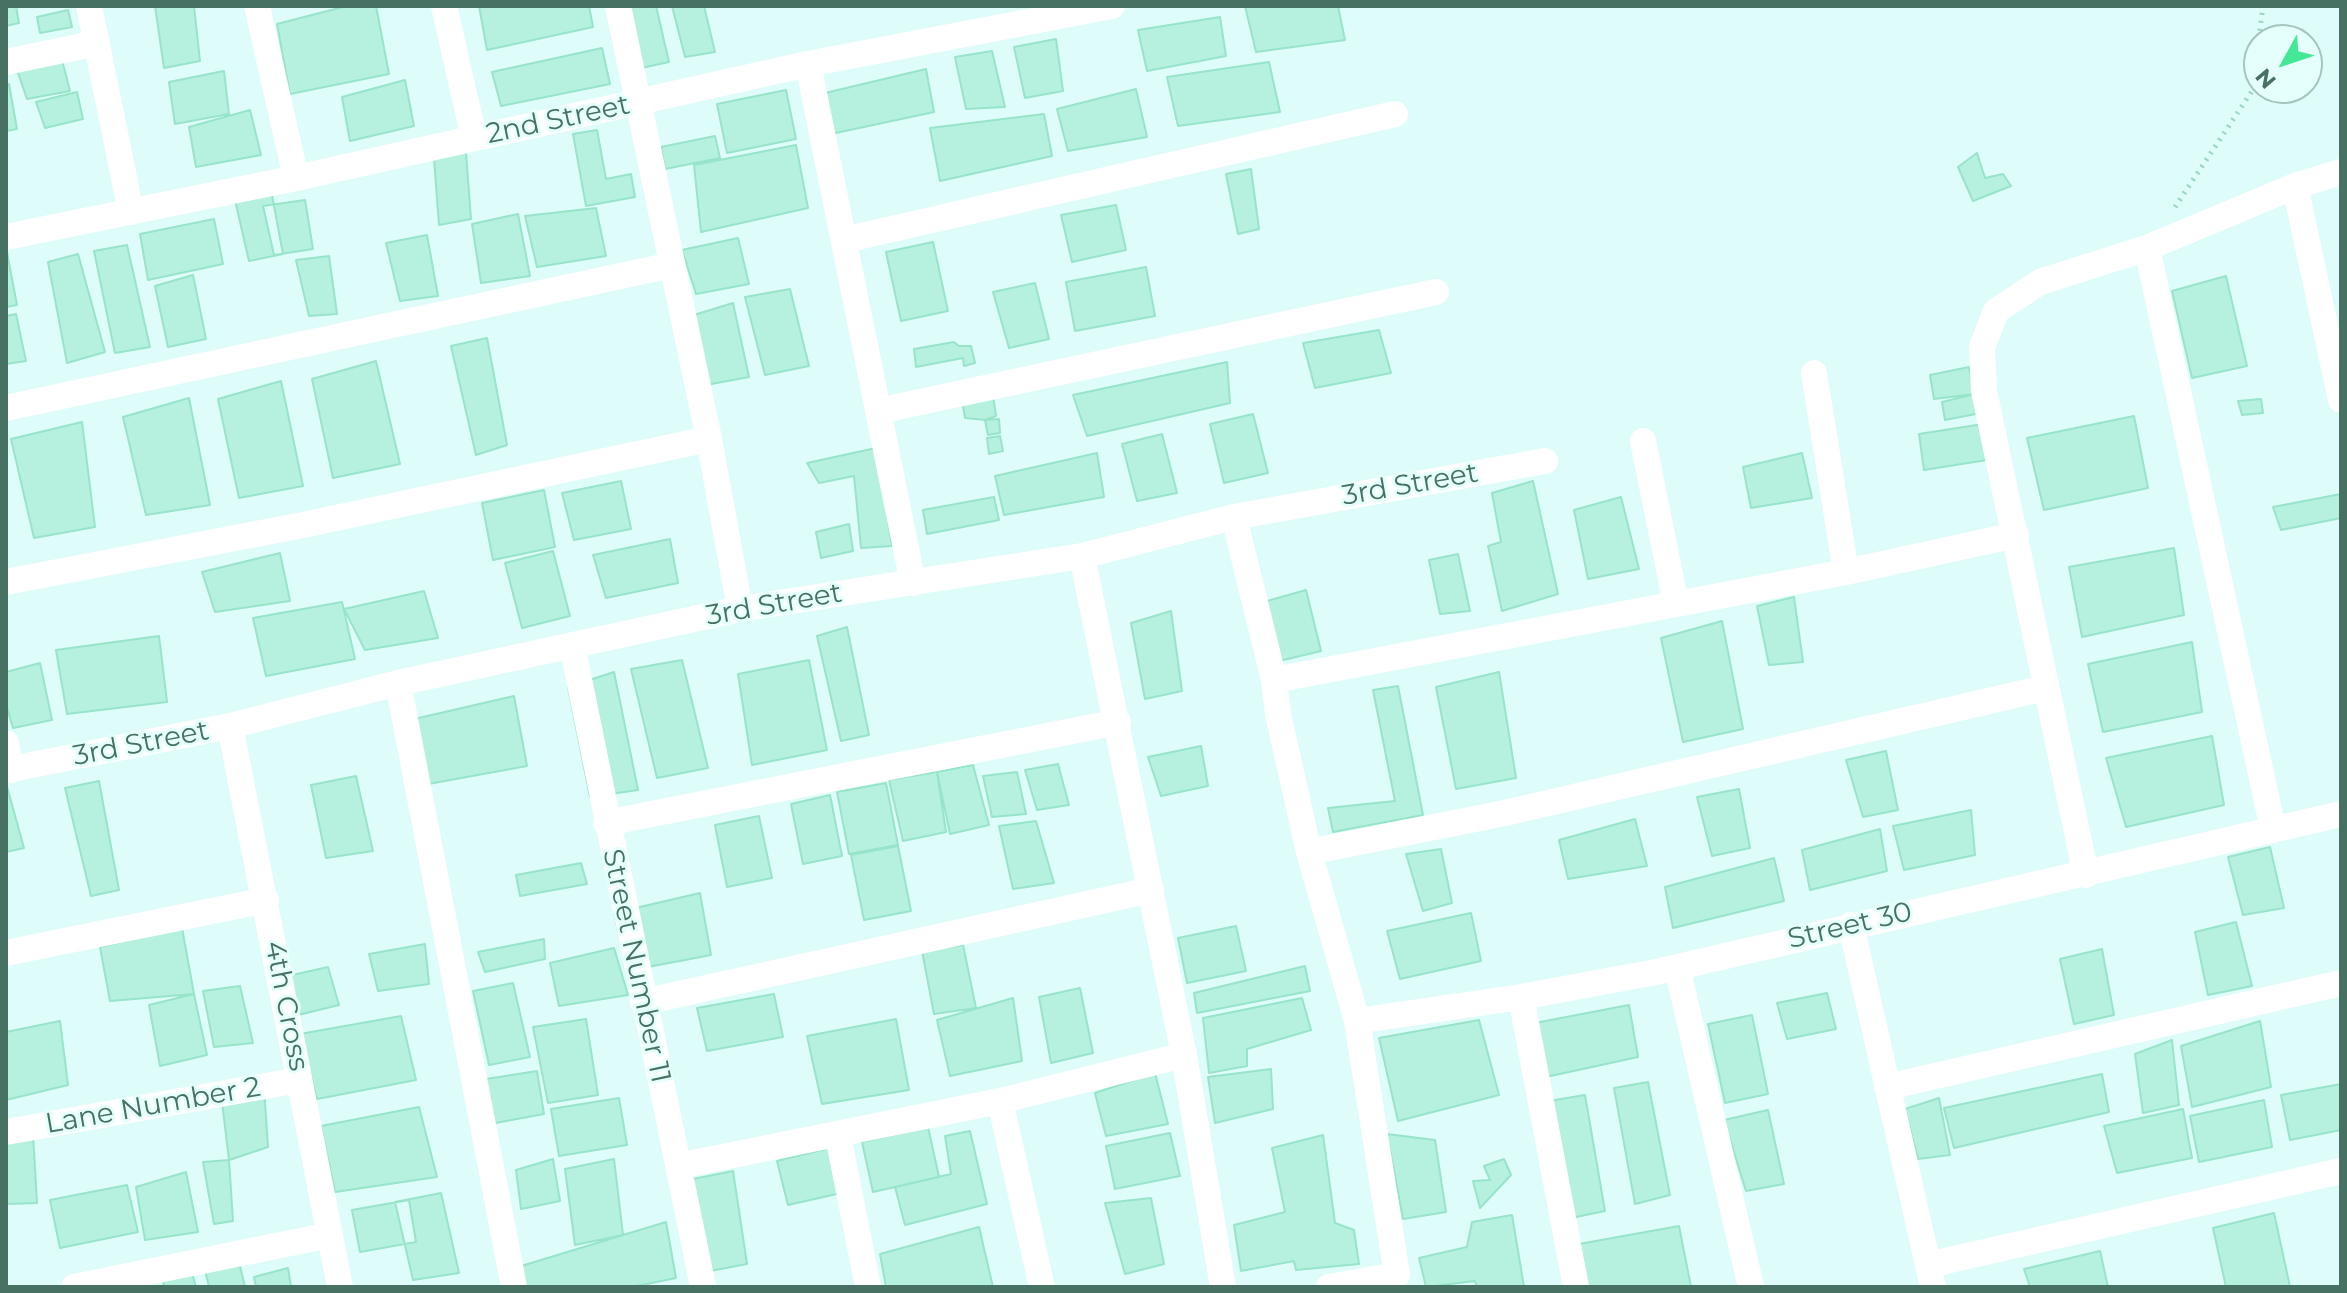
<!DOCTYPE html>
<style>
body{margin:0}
#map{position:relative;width:2347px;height:1293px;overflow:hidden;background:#defcf9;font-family:Montserrat,sans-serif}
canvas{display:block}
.frame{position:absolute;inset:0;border:8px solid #477162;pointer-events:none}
.north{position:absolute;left:2243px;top:24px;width:80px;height:80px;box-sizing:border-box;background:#e4fffc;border:2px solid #a5c6be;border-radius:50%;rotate:230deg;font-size:22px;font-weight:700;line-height:32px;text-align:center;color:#477162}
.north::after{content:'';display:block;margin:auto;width:28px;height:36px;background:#43e796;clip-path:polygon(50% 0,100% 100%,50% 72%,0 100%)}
</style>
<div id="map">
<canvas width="2347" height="1293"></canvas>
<div class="frame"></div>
<div class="north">N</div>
</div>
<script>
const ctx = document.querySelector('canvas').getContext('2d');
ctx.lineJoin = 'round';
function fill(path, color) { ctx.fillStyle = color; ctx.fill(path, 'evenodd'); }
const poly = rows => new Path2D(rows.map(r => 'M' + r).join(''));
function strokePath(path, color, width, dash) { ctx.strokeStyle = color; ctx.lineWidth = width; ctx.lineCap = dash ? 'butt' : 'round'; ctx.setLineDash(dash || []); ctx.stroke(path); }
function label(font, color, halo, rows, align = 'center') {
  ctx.font = font + ' Montserrat,sans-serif'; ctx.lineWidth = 6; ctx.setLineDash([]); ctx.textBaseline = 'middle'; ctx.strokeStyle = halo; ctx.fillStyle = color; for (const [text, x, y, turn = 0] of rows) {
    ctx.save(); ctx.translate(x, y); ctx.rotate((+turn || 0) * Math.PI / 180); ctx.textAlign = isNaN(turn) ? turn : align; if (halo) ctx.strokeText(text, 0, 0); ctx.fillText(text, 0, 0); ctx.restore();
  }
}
const building = poly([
 [6,6,16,6,19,23,6,26,6,6],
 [155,6,194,6,200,61,164,68,155,6],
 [347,6,376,6,389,74,290,94,277,24,347,6],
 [479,6,589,6,593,27,487,50,479,6],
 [624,6,656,6,669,62,637,69,624,6],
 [672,6,704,6,715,52,685,57,672,6],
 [1245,6,1338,6,1345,40,1256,52,1245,6],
 [68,10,72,27,40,33,37,17,68,10],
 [1220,17,1226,56,1147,71,1138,30,1220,17],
 [1056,39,1063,91,1025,98,1014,47,1056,39],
 [602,48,610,84,501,106,492,72,602,48],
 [992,51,1005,107,966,109,955,57,992,51],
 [61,56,70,91,27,99,16,67,61,56],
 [1269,62,1280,112,1178,126,1167,77,1269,62],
 [926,69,934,112,831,134,821,94,926,69],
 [224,71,229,114,175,124,169,82,224,71],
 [405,80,414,126,350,141,342,97,405,80],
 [9,84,17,129,6,131,6,85,9,84],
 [1136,89,1147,137,1068,151,1057,109,1136,89],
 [786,90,796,139,727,153,717,104,786,90],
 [77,92,83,119,45,128,36,102,77,92],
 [250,110,261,155,196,167,189,127,250,110],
 [1044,114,1052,156,940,181,930,128,1044,114],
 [597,130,606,179,631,174,635,197,586,206,573,134,597,130],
 [715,136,720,158,665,169,661,147,715,136],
 [796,145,808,208,701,232,694,165,796,145],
 [466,152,471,219,439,225,434,158,466,152],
 [1977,153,1985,178,2003,174,2011,186,1973,201,1958,167,1977,153],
 [1251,169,1259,229,1238,234,1226,174,1251,169],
 [271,190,283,254,249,261,235,200,271,190],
 [305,200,313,249,274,255,263,206,305,200],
 [1116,205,1126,250,1072,262,1061,215,1116,205],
 [596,208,606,256,537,267,525,216,596,208],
 [518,214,530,276,481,283,472,224,518,214],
 [214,219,223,264,148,280,140,234,214,219],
 [427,235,438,296,400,301,386,243,427,235],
 [738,238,749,284,696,294,682,250,738,238],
 [933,242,948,311,901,321,886,252,933,242],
 [127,245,150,347,115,353,94,251,127,245],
 [6,247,17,305,6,307,6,247],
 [78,254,105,352,67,363,48,262,78,254],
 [329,256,337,314,309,316,296,260,329,256],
 [1146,267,1155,316,1075,331,1066,282,1146,267],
 [193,275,206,339,168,347,155,286,193,275],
 [2226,276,2247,366,2192,378,2172,291,2226,276],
 [1035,283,1049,339,1009,348,993,292,1035,283],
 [790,289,809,366,765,375,745,297,790,289],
 [733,303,749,377,706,385,694,315,733,303],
 [16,314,26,361,6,364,6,316,16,314],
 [1379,330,1391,373,1315,388,1303,343,1379,330],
 [487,338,507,445,476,455,451,346,487,338],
 [954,342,959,346,971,346,975,363,964,366,963,358,916,367,914,349,954,342],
 [376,361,400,464,333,478,312,379,376,361],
 [1227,362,1230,403,1087,436,1073,395,1227,362],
 [1969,367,1975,394,1934,399,1930,375,1969,367],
 [281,381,303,486,239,498,218,399,281,381],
 [1975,394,1981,413,1945,420,1942,402,1975,394],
 [993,396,996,416,985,420,965,418,962,400,993,396],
 [189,398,210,505,146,515,123,417,189,398],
 [2261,399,2263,413,2242,415,2238,401,2261,399],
 [1253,414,1268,473,1224,483,1210,424,1253,414],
 [2134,416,2148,488,2044,510,2027,438,2134,416],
 [999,419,1000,433,988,435,985,420,999,419],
 [82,422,95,527,34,538,11,439,82,422],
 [1983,424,1987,460,1924,470,1919,434,1983,424],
 [1162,434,1177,493,1137,501,1122,444,1162,434],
 [1000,436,1003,451,989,454,987,438,1000,436],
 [876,448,892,546,861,548,854,476,819,483,807,463,876,448],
 [1097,453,1104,497,1004,515,995,476,1097,453],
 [1802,453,1812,498,1751,508,1743,467,1802,453],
 [621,481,631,529,574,540,562,493,621,481],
 [1533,481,1558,594,1502,611,1488,546,1501,542,1492,493,1533,481],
 [544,490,555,547,493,560,482,503,544,490],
 [2341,494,2341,518,2281,530,2273,507,2341,494],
 [994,497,999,520,927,534,923,510,994,497],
 [1621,497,1639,569,1588,579,1574,510,1621,497],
 [849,524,853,551,821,558,816,532,849,524],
 [670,539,678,583,606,598,593,555,670,539],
 [2174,548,2184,615,2082,637,2069,567,2174,548],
 [553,551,570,616,522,628,505,563,553,551],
 [280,553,290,601,215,612,202,572,280,553],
 [1458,554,1470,611,1440,614,1429,560,1458,554],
 [1306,590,1321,651,1275,662,1260,603,1306,590],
 [424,591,438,638,365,650,344,609,424,591],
 [1794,597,1803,662,1769,665,1757,606,1794,597],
 [342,602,355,659,266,676,253,618,342,602],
 [1171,611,1182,691,1145,699,1131,623,1171,611],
 [1722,621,1743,729,1683,742,1661,638,1722,621],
 [847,627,869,735,841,741,817,636,847,627],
 [159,636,167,702,67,714,56,650,159,636],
 [2192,642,2202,712,2103,732,2088,664,2192,642],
 [682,660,708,768,657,778,631,669,682,660],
 [809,660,827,750,752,765,738,674,809,660],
 [40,663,52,720,13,728,6,704,6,672,40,663],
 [614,672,638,790,590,797,568,687,614,672],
 [1499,672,1516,778,1456,789,1436,687,1499,672],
 [1398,686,1423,815,1333,832,1328,808,1395,801,1373,690,1398,686],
 [514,696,527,766,423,785,410,720,514,696],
 [2212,736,2224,805,2126,827,2106,758,2212,736],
 [1201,746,1208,786,1161,796,1148,757,1201,746],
 [1886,751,1898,810,1863,817,1846,760,1886,751],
 [1058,764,1069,805,1037,810,1025,770,1058,764],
 [973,765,989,825,950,834,937,772,973,765],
 [937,772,946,832,903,841,889,780,937,772],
 [1017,772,1026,814,992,817,983,776,1017,772],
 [356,776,373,851,326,858,311,785,356,776],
 [99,781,119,890,91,896,65,788,99,781],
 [6,783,24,848,6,852,6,783],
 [886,783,898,845,849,854,837,792,886,783],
 [1739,789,1750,848,1712,856,1697,797,1739,789],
 [830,795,842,856,803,864,791,804,830,795],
 [1971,810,1975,855,1904,870,1893,826,1971,810],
 [759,816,772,878,727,887,715,825,759,816],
 [1635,819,1647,866,1568,879,1559,840,1635,819],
 [1036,821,1054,883,1013,889,999,826,1036,821],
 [1880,829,1887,871,1810,890,1802,850,1880,829],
 [898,846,911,911,864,920,851,855,898,846],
 [2270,847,2284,908,2243,915,2228,857,2270,847],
 [1441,849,1452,903,1423,911,1406,854,1441,849],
 [1774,858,1784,901,1673,928,1665,887,1774,858],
 [581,863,587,884,520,896,516,875,581,863],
 [700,893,711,955,627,971,614,913,700,893],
 [1471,913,1481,961,1400,979,1387,931,1471,913],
 [2236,922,2252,986,2208,995,2195,932,2236,922],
 [1236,926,1246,971,1187,983,1178,938,1236,926],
 [182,928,194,994,110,1001,100,947,182,928],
 [544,939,545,959,485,972,478,952,544,939],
 [425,944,429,984,378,991,369,954,425,944],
 [963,945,976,1008,934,1014,922,951,963,945],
 [614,948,628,995,559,1006,550,963,614,948],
 [2102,949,2114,1015,2074,1024,2060,959,2102,949],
 [1305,966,1310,991,1197,1013,1194,993,1305,966],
 [328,967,339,1005,298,1015,288,976,328,967],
 [513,983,530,1057,489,1065,473,991,513,983],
 [240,986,253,1043,214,1047,203,991,240,986],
 [1080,988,1093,1053,1051,1063,1039,997,1080,988],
 [1827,993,1836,1029,1787,1039,1777,1003,1827,993],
 [194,994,207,1055,160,1066,149,1005,194,994],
 [774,994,783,1037,707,1051,697,1008,774,994],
 [1013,998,1022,1061,950,1076,937,1020,1013,998],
 [1302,998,1311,1030,1247,1049,1247,1066,1209,1073,1203,1018,1302,998],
 [1629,1005,1638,1057,1546,1077,1535,1023,1629,1005],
 [1752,1015,1768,1094,1725,1103,1708,1024,1752,1015],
 [401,1016,416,1080,317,1099,300,1034,401,1016],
 [586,1019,598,1095,548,1103,533,1027,586,1019],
 [896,1019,909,1090,822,1104,807,1036,896,1019],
 [1479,1020,1499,1095,1398,1121,1379,1038,1479,1020],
 [60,1021,68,1085,6,1100,6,1032,60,1021],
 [2260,1021,2271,1087,2192,1107,2181,1046,2260,1021],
 [2172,1040,2179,1105,2143,1113,2135,1054,2172,1040],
 [1271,1069,1273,1109,1215,1123,1208,1077,1271,1069],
 [537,1071,544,1114,490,1124,480,1080,537,1071],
 [1155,1073,1168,1124,1106,1136,1095,1093,1155,1073],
 [2102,1074,2109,1112,1954,1148,1944,1108,2102,1074],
 [1648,1082,1670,1195,1635,1204,1614,1088,1648,1082],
 [2341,1084,2341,1130,2290,1140,2281,1095,2341,1084],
 [264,1087,268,1147,229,1160,222,1102,264,1087],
 [1585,1095,1605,1211,1571,1218,1549,1101,1585,1095],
 [619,1098,627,1145,559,1156,551,1109,619,1098],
 [1939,1098,1950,1155,1918,1159,1905,1109,1939,1098],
 [2264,1100,2272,1147,2199,1162,2190,1116,2264,1100],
 [419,1107,437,1177,335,1192,321,1126,419,1107],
 [2183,1109,2192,1158,2117,1173,2104,1126,2183,1109],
 [1768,1110,1784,1184,1746,1191,1724,1120,1768,1110],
 [928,1127,939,1177,873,1192,862,1142,928,1127],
 [970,1131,987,1204,905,1225,895,1187,951,1174,945,1136,970,1131],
 [1170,1133,1180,1176,1115,1189,1106,1146,1170,1133],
 [33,1134,37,1203,6,1204,6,1145,33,1134],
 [1387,1134,1435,1140,1446,1212,1403,1219,1387,1134],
 [1323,1135,1335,1223,1354,1230,1359,1264,1296,1270,1294,1261,1241,1271,1234,1225,1285,1212,1272,1148,1323,1135],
 [830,1148,841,1193,788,1205,777,1161,830,1148],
 [553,1159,560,1201,521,1209,516,1170,553,1159],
 [614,1159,623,1235,575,1245,565,1169,614,1159],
 [1504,1159,1511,1175,1480,1208,1473,1181,1490,1180,1484,1166,1504,1159],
 [229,1160,233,1221,214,1224,203,1162,229,1160],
 [733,1171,747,1264,689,1275,673,1183,733,1171],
 [186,1172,198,1232,145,1240,136,1187,186,1172],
 [127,1185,138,1232,60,1248,50,1200,127,1185],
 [441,1193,459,1273,413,1280,395,1202,441,1193],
 [1151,1198,1164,1264,1125,1274,1105,1203,1151,1198],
 [409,1200,416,1242,360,1252,352,1210,409,1200],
 [2274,1213,2290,1287,2226,1287,2213,1228,2274,1213],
 [1512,1215,1524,1287,1477,1287,1475,1281,1426,1287,1419,1258,1467,1247,1472,1222,1512,1215],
 [666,1222,676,1278,632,1287,522,1287,518,1267,666,1222],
 [1679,1226,1691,1287,1587,1287,1579,1244,1679,1226],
 [979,1227,993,1287,886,1287,880,1254,979,1227],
 [2100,1251,2108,1287,2030,1287,2024,1269,2100,1251],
 [240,1266,245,1287,209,1287,205,1270,240,1266],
 [288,1268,291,1287,256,1287,254,1277,288,1268],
 [192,1273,196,1287,164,1287,163,1281,192,1273]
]);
const path = poly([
 [2175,207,2252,91,2263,6]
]);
const minor = poly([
 [89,6,131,212],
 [257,6,296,178],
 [444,6,474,138],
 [618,6,709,439,740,609],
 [6,62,97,43],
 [808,64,913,583],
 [2295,186,2341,400],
 [6,237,296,178,808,64,1112,6],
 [844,240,1395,114],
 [2147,248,2273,829],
 [1814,373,1846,572],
 [6,408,672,265],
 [878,411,1436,292],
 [1643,441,1676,604],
 [1234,517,1274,680],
 [1082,556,1184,1055,1223,1287],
 [6,582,303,525,709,439],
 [572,645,703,1287],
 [398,683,514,1287],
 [230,726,340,1287],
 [6,743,11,770],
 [6,770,230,726,398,683,740,609,1082,556,1234,517,1545,461],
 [606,823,1118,722],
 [1309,852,1505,813,2045,688],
 [2086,875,1984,391,1982,347,1996,311,2040,282,2147,248,2295,186,2341,172],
 [1851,925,1933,1287],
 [6,953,266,900],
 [1677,967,1751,1287],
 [1521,997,1576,1287],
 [643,1002,1151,890],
 [1357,1021,1521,997,1656,972,2341,814],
 [1887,1087,2341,983],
 [1000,1101,1042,1287],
 [6,1132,299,1080],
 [838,1136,868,1287],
 [678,1166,1000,1101,1184,1055],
 [1928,1265,2341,1171],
 [74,1287,330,1235],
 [1329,1287,1397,1275,1357,1021,1309,852,1278,714,1274,680,1846,572,2016,535]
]);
const streetNames = [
 ["2nd Street",558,120,-12],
 ["3rd Street",1410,485,-10],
 ["3rd Street",774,605,-10],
 ["3rd Street",141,744,-11],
 ["Street 30",1850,926,-13],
 ["Street Number 11",636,966,78],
 ["4th Cross",286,1006,79],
 ["Lane Number 2",153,1106,-10]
];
fill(building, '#b6f1df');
strokePath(building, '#97e4ca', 2);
strokePath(path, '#9ad5c2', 5, [2, 6]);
strokePath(minor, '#fff', 26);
label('28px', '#477162', '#e4fffc', streetNames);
</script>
